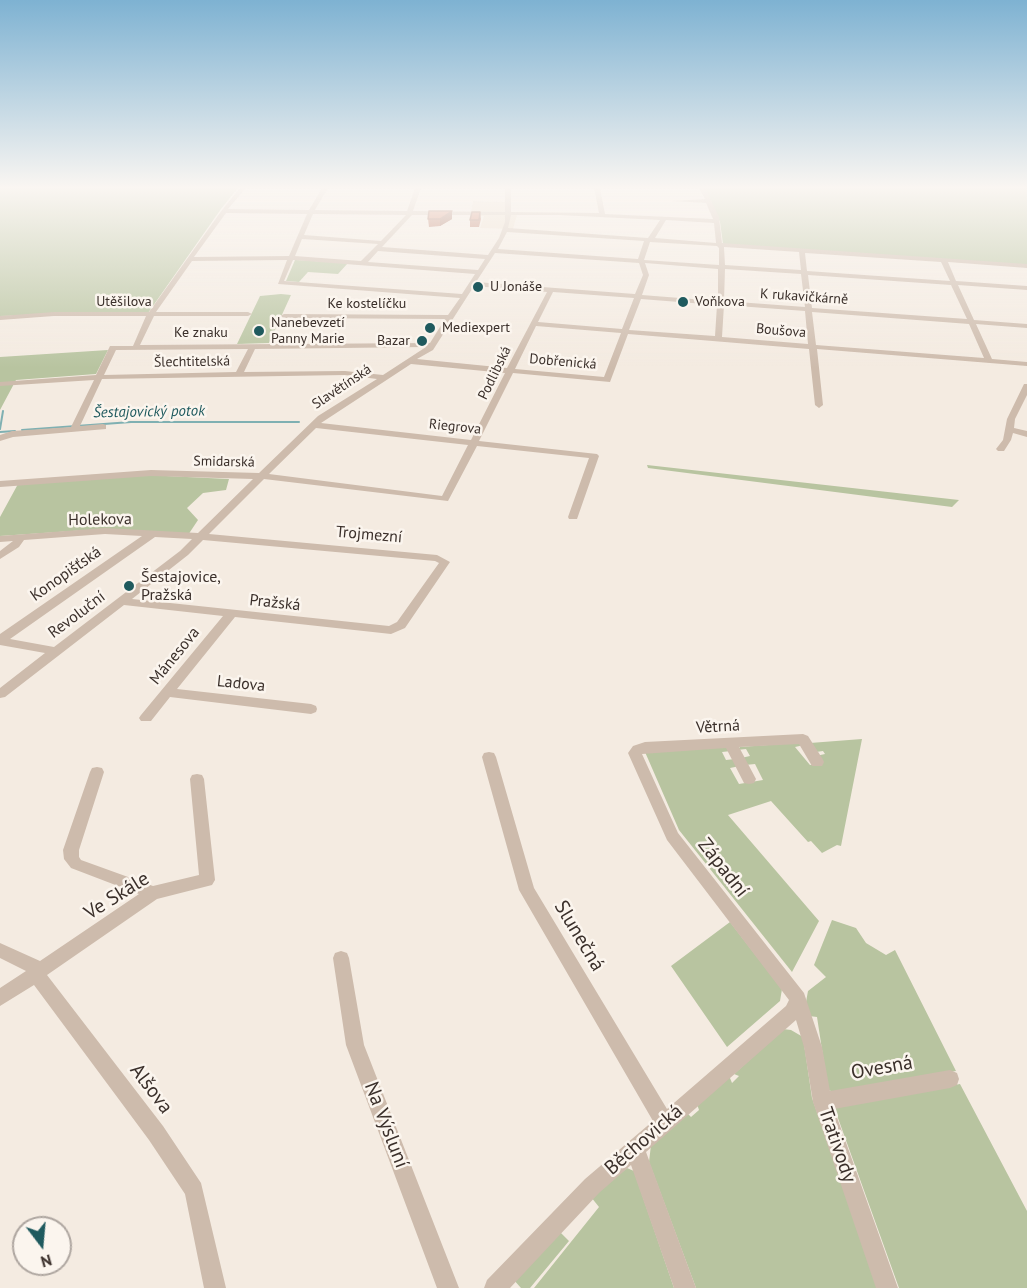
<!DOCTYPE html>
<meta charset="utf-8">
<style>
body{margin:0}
#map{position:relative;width:1027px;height:1288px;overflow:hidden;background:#f4ebe1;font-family:"PT Sans",sans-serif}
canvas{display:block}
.north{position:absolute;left:12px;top:1216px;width:60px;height:60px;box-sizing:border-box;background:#fbf5ee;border:2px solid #aea6a0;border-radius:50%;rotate:164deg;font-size:16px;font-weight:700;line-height:24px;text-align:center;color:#3b302b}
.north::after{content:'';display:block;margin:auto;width:21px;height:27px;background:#1f5a5e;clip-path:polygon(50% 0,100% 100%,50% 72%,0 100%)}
</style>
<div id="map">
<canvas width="1027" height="1288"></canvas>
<div class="north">N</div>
</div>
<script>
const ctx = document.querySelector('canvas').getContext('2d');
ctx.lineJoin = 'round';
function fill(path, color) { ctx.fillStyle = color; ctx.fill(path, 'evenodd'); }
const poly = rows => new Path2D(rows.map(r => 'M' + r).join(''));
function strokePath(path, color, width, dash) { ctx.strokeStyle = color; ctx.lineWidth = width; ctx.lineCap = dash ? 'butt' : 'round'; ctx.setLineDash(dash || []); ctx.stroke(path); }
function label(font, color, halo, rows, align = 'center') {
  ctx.font = font + ' "PT Sans",sans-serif'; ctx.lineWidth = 5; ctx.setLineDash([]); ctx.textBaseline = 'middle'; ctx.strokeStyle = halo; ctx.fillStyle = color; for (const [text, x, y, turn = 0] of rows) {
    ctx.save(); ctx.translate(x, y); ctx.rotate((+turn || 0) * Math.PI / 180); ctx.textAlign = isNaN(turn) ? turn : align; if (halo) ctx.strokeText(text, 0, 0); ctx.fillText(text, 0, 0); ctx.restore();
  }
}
const green = poly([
 [0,188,238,188,221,209,148,313,0,316],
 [704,188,1027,188,1027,265,723,244,720,222],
 [295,260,296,260,348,263,338,274,308,272,299,282,286,281],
 [281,294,291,295,269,343,237,344,260,296],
 [108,350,96,374,16,380,0,410,0,357],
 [647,465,959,500,952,507,648,468],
 [145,475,229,479,226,490,203,493,187,508,198,520,188,535,87,530,0,536,0,517,18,484],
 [862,739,841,846,837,845,822,853,811,841,808,842,771,801,728,815,819,921,792,972,679,830,645,752,726,747,731,751,722,752,726,760,735,759,740,766,730,768,739,784,763,780,755,764,745,765,741,758,750,756,746,749,737,750,740,747,796,743,804,745,795,747,810,765,820,763,816,756,825,754,823,751,816,752,810,743],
 [832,920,856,928,866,943,886,955,895,950,956,1071,832,1092,828,1089,817,1017,809,1016,806,1002,808,991,826,977,814,965],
 [730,922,782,989,780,1001,727,1047,671,966],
 [783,1029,791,1030,803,1037,812,1098,879,1288,696,1288,649,1162,651,1145,687,1113,691,1117,699,1110,697,1104,726,1078,730,1078,732,1083,739,1076,734,1074],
 [960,1084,1027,1211,1027,1288,899,1288,834,1107],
 [627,1168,634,1171,674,1288,534,1288,599,1207,591,1197],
 [559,1231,569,1241,530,1288,521,1288,513,1279]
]);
const plaza = poly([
 [473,201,507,202,508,213,517,215,513,229,480,228,484,216,470,216]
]);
const stream = poly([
 [0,429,3,411],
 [22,430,131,422,299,422],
 [0,432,15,431]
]);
const minor = poly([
 [240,188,246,188,228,209,309,210,322,188,328,188,315,210,407,211,415,188,421,188,413,211,505,212,505,188,511,188,511,212,599,213,594,188,600,188,605,214,713,219,706,203,672,201,705,199,699,188,705,188,719,217,722,243,1027,264,1027,268,948,262,956,281,1027,286,1027,290,958,285,974,320,1027,324,1027,328,976,324,992,359,1027,362,1027,366,817,349,823,405,819,408,815,405,809,349,628,334,610,382,513,373,479,441,597,454,599,456,577,519,569,519,568,517,589,458,477,446,448,501,264,479,209,534,437,555,450,562,405,628,391,634,235,617,177,689,311,704,316,706,317,709,316,712,311,714,170,697,151,721,141,721,139,718,141,715,223,616,124,605,5,697,0,698,0,688,45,653,0,645,0,634,142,536,105,534,24,540,19,547,0,559,0,551,13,541,0,542,0,536,105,528,198,533,253,479,151,476,0,487,0,481,151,470,259,473,318,416,377,379,345,375,102,379,80,426,103,424,106,425,106,429,13,437,0,441,0,435,12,431,71,427,94,380,0,386,0,382,96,375,110,346,133,346,146,316,54,316,0,320,0,316,54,312,149,312,222,210,240,188],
 [226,213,307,214,289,256,194,257,226,213],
 [313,214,406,215,381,241,304,235,313,214],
 [412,215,505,215,505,222,499,238,488,255,382,247,412,215],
 [511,215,558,215,660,220,648,238,508,228,511,215],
 [666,220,714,223,716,243,655,238,666,220],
 [507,232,644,241,638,259,498,249,507,232],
 [302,239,378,244,361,261,295,256,302,239],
 [650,242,717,246,719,248,719,265,644,260,650,242],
 [724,247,799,252,801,270,725,265,724,247],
 [378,251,485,259,478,270,368,262,378,251],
 [495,253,639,263,643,275,635,294,476,282,495,253],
 [805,253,941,262,950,281,807,271,805,253],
 [287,260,278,284,460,298,448,315,284,314,280,316,284,318,445,319,430,343,140,345,154,316,248,316,252,314,248,312,156,312,192,261,287,260],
 [293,260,475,274,462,294,284,281,293,260],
 [645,263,718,269,718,301,642,295,649,275,645,263],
 [725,269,801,274,805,307,724,301,725,269],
 [808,275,951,285,967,319,812,308,808,275],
 [474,286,547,292,507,368,417,359,433,350,474,286],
 [553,292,634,298,622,329,538,322,553,292],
 [641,299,717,305,715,336,629,330,641,299],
 [724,305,805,311,808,344,722,337,724,305],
 [812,312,969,324,984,358,816,345,812,312],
 [536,326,621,333,604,377,515,369,536,326],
 [426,347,383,375,345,371,244,372,255,349,426,347],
 [248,349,236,372,104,375,116,350,248,349],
 [411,364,505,373,471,440,321,423,411,364],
 [316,428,468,445,442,496,269,474,316,428],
 [155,537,192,539,180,551,54,647,10,639,155,537],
 [203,540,435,561,439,563,397,622,389,626,132,599,188,555,203,540],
 [1024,384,1027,384,1027,395,1015,419,1014,428,1027,431,1027,437,1013,433,1011,440,1004,451,998,451,996,449,1003,440,1007,419,1024,384],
 [803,734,808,736,822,758,824,762,822,766,812,766,799,744,739,747,756,779,754,783,749,784,744,783,726,748,642,754,678,833,804,993,822,1047,830,1091,950,1070,957,1073,959,1079,957,1085,950,1088,834,1109,898,1288,876,1288,813,1102,804,1047,796,1020,646,1152,696,1288,674,1288,631,1165,599,1193,510,1288,484,1288,487,1280,585,1179,653,1121,519,890,482,757,484,753,489,752,494,753,496,757,534,888,667,1109,786,1006,789,1000,667,840,628,753,633,746,645,742,803,734],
 [97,767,102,768,104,772,79,850,79,857,81,860,153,886,199,875,190,779,192,775,197,774,202,775,204,779,215,880,212,885,157,899,47,975,163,1126,201,1183,226,1288,204,1288,185,1194,149,1140,34,985,0,1006,0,988,26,971,0,958,0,943,40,961,139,894,71,868,64,859,63,850,90,772,92,768,97,767],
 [341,951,347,953,349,958,364,1045,459,1288,437,1288,346,1045,333,958,335,953,341,951]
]);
const wall = poly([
 [480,212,481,219,479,227,470,227,470,220],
 [428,219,452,219,440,226,429,227]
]);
const shadedWall = poly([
 [452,211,452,219,440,226,440,219]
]);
const building = poly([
 [429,211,452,211,440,219,428,219,429,211],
 [472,212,480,212,479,220,470,220,472,212]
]);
const markers = [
 [478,287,6,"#1f5a5e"],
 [683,302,6,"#1f5a5e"],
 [430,328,6,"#1f5a5e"],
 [259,331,6,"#1f5a5e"],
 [422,341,6,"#1f5a5e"],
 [129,586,6,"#1f5a5e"]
];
const farPoinames = [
 ["U Jonáše",490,287],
 ["Voňkova",695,302],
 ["Nanebevzetí",271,323],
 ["Panny Marie",271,339],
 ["Mediexpert",442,328],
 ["Bazar",410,341,"right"]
];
const farStreetnames = [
 ["K rukavičkárně",804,297,4],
 ["Utěšilova",124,302],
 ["Ke kostelíčku",367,304],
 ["Boušova",781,331,5],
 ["Ke znaku",201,333],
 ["Šlechtitelská",192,362,-1],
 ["Dobřenická",563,362,5],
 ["Podlibská",495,373,-64],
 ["Slavětínská",342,387,-34],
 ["Riegrova",455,427,6],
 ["Smidarská",224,462,1]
];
const farWaternames = [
 ["Šestajovický potok",149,412,-1]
];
const streetNames = [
 ["Holekova",100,520,-1],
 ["Trojmezní",369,535,5],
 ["Konopišťská",66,574,-35],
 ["Pražská",275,603,6],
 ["Revoluční",77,615,-37],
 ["Mánesova",175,656,-51],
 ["Ladova",241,684,6],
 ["Větrná",718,727,-3]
];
const poiNames = [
 ["Šestajovice,",141,577],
 ["Pražská",141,595]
];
const nearStreetnames = [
 ["Západní",723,868,52],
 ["Ve Skále",117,896,-32],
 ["Slunečná",579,936,59],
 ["Ovesná",882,1068,-10],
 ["Alšova",151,1089,53],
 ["Na Výsluní",386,1125,69],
 ["Běchovická",644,1140,-41],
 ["Trativody",837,1145,71]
];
fill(green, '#b8c4a0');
fill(plaza, '#ecdcc8');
strokePath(stream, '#7fb0b2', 2);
fill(minor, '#cdbbac');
fill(wall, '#ac5a40');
fill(shadedWall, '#8c4a34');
fill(building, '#c8694b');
strokePath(building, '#8c4a34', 1.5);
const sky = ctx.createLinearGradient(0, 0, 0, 368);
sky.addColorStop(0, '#7eb2d2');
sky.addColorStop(0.51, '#faf6f2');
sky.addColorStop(1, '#faf6f200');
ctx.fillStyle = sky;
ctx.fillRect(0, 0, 1027, 368);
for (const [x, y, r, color] of markers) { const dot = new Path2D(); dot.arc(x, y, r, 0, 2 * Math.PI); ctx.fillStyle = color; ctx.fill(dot); strokePath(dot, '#fbf5ee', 2); }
label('14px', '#3b302b', '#fbf5ee', farPoinames, 'left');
label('14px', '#3b302b', '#fbf5ee', farStreetnames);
label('italic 15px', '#1f5a5e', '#fbf5ee', farWaternames);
label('16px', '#3b302b', '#fbf5ee', streetNames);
label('16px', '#3b302b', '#fbf5ee', poiNames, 'left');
label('20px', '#3b302b', '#fbf5ee', nearStreetnames);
</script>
